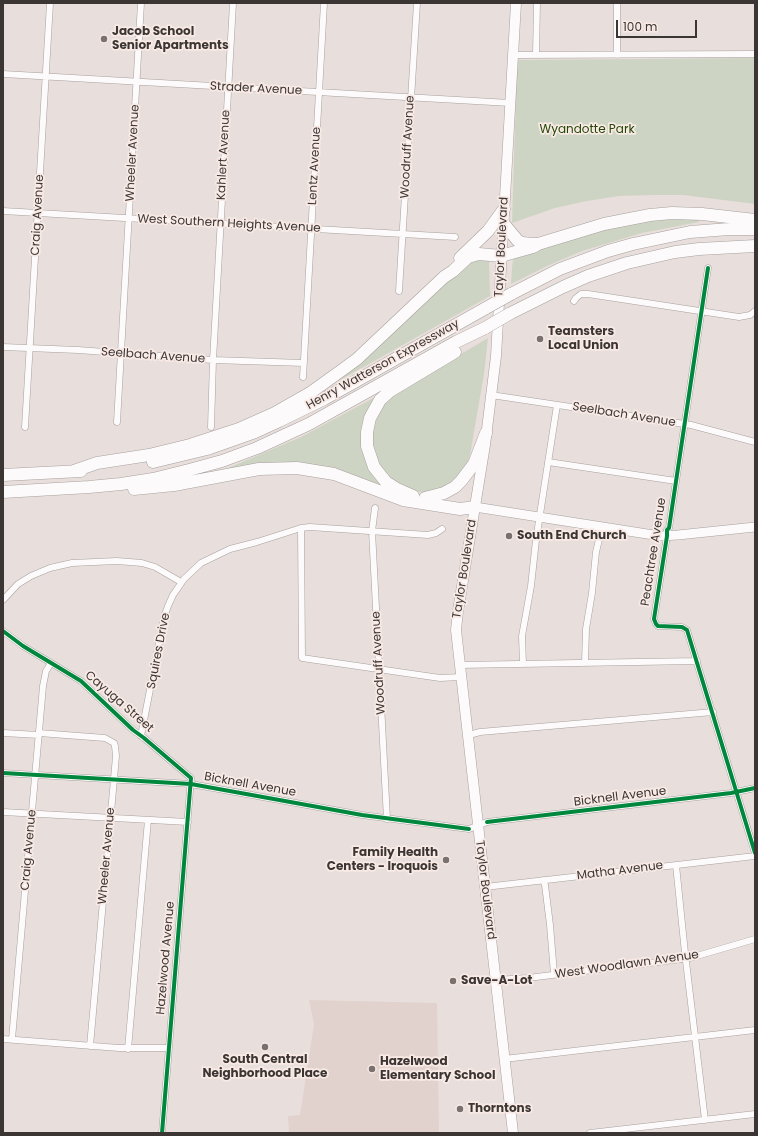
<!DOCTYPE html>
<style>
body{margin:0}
#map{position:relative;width:758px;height:1136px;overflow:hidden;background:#e8dfdc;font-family:Poppins,sans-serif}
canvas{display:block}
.frame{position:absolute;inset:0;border:4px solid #3b3634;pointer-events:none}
.scale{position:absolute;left:616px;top:20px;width:81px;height:18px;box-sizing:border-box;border:2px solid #3b3634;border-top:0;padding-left:5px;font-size:12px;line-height:14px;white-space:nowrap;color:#3b3634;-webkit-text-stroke:3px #f9eae5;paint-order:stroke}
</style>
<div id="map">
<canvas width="758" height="1136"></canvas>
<div class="frame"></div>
<div class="scale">100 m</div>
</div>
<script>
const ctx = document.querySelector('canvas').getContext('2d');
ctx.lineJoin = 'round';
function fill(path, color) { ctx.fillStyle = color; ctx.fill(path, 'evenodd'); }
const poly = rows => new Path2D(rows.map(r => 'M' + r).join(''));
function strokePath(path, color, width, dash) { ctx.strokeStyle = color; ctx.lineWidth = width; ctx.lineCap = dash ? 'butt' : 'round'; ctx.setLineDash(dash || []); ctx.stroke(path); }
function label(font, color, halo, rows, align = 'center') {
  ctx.font = font + ' Poppins,sans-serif'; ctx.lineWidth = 3.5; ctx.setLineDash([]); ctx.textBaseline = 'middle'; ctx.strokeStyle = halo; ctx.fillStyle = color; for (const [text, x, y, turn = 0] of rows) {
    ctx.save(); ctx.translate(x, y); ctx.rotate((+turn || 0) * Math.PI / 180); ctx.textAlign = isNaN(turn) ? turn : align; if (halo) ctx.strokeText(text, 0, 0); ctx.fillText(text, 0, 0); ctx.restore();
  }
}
const built = poly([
 [309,1000,437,1003,439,1133,289,1133,288,1116,300,1115,314,1024]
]);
const green = poly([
 [755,58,755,204,683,195,654,195,619,196,587,201,555,208,512,223,517,64,519,60],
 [697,218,699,222,642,233,582,251,547,266,511,284,512,267,514,255,597,230,638,221],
 [475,259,489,260,490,296,328,387,465,266],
 [488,338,484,374,470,455,467,464,462,472,448,486,426,492,418,492,404,488,382,471,372,448,372,427,381,406,393,394],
 [379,395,365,418,380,484,376,485,343,473,221,471,301,437]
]);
const street = poly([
 [617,3,617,55],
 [513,55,755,54],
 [536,55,537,3],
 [3,74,510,103],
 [3,211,455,237],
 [708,268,669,528,667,530,667,536,654,619,656,624,658,626,682,627,687,630,755,853],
 [399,291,417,3],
 [574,301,576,298,581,294,588,294,739,317,750,315,755,311],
 [3,347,78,350,213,360,304,363],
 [303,377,324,3],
 [491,395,691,425,755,442],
 [117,422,141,3],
 [25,427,50,3],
 [211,427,213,360,233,3],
 [548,462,676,481],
 [375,508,372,531,387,819],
 [301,528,302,658,440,678,461,677],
 [3,600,18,584,31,576,50,568,72,563,117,561,142,563,155,567,181,582],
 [3,631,23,646,81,681,133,730,144,738,191,778,162,1133],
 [585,663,586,629,592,593,596,552,602,527],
 [523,664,522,636,531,586,536,540,557,405],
 [459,665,697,661],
 [3,733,39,735],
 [39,733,105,738,114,743,115,746,116,756,114,779,90,1046],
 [469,735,480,732,713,712],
 [141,736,164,617,168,606,173,595,184,579,201,563,230,549,257,542,301,528,310,527,428,535,436,533,442,529],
 [3,773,191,784,362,815,469,829,487,822,731,793,755,788],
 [3,812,188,822],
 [676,865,685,953,705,1120],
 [543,880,545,885,550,925,554,974],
 [485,887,755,856],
 [496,980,528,978,690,958,755,939],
 [3,1039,119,1048,169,1048],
 [12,1039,43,686,46,671,51,663],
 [128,1049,148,820],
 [504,1059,755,1030],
 [590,1133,755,1114]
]);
const secondary = poly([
 [475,507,660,536,678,535,755,527]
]);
const primary = poly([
 [513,1133,456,630,458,611,485,445,496,356,516,3]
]);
const highway = poly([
 [503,223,518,241,523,243,531,244,538,244,604,224,650,215,672,213,702,214,755,220],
 [460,258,488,231,504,209],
 [511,294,560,269,608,251,633,244,690,232,729,229,755,229],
 [509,314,563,287,588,276,627,263,675,252,699,249,755,246],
 [153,462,207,449,255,432,279,421,324,399,486,308],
 [74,471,97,463,149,455,190,445,239,429,275,413,310,393,342,370,357,359,444,277,453,271,468,257,479,254,501,256,533,247,538,244],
 [3,475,81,471],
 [134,489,174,485,259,469,297,468,334,474,403,500,460,509,475,507],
 [3,492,89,487,121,484,153,479,189,470,222,461,257,448,309,424,456,342,485,328],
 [413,496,397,489,386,482,374,467,367,446,367,432,370,418,380,400,390,391,455,352],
 [425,498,444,493,455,487,461,481,474,464,486,433]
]);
const highwayBridge = poly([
 [486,308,511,294],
 [485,328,509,314]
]);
const cycleway = poly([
 [708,268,669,528,667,530,667,536,654,619,656,624,658,626,682,627,687,630,755,853],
 [3,631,23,646,81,681,133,730,144,738,191,778,162,1133],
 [3,773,191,784,362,815,469,829],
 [487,822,731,793,755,788]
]);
const markers = [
 [104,39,4,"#78716f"],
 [540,339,4,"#78716f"],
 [509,536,4,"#78716f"],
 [446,860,4,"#78716f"],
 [453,981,4,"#78716f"],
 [265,1047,4,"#78716f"],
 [372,1069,4,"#78716f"],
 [460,1109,4,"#78716f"]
];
const poiNames = [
 ["Jacob School",112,32],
 ["Senior Apartments",112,46],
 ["Teamsters",548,332],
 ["Local Union",548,346],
 ["South End Church",517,536],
 ["Family Health",438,853,"right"],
 ["Centers - Iroquois",438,867,"right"],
 ["Save-A-Lot",461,981],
 ["South Central",265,1060,"center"],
 ["Neighborhood Place",265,1074,"center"],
 ["Hazelwood",380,1062],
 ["Elementary School",380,1076],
 ["Thorntons",468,1109]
];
const streetNames = [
 ["Strader Avenue",256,89,3],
 ["Woodruff Avenue",408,147,-87],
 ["Wheeler Avenue",133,153,-87],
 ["Kahlert Avenue",224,155,-87],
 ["Lentz Avenue",315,166,-87],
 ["Craig Avenue",38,215,-87],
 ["West Southern Heights Avenue",229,224,3],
 ["Taylor Boulevard",502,247,-87],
 ["Seelbach Avenue",153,356,4],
 ["Henry Watterson Expressway",383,365,-29],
 ["Seelbach Avenue",624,415,9],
 ["Peachtree Avenue",654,552,-81],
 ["Taylor Boulevard",465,569,-81],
 ["Squires Drive",159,651,-79],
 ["Woodruff Avenue",379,663,-93],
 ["Cayuga Street",119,702,41],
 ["Bicknell Avenue",250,785,10],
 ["Bicknell Avenue",620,797,-7],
 ["Craig Avenue",29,850,-85],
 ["Wheeler Avenue",107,856,-85],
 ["Matha Avenue",620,871,-7],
 ["Taylor Boulevard",485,890,83],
 ["Hazelwood Avenue",166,958,-85],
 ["West Woodlawn Avenue",627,965,-8]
];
const parkNames = [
 ["Wyandotte Park",587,130]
];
fill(built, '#e2d2cd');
fill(green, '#ced4c3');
strokePath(street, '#a7a09e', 7);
strokePath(secondary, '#a7a09e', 10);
strokePath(primary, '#a7a09e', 11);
strokePath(highway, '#a7a09e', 13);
strokePath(street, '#fcfafa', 6);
strokePath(secondary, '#fcfafa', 9);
strokePath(primary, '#fcfafa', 10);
strokePath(highway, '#fcfafa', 12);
strokePath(highwayBridge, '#a7a09e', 13, []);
strokePath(highwayBridge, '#fcfafa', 12);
strokePath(cycleway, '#00873e', 4);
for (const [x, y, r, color] of markers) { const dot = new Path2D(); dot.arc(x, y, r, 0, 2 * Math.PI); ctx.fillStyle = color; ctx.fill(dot); strokePath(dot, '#f9eae5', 1.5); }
label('bold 12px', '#3b3634', '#f9eae5', poiNames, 'left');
label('12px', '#3b3634', '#f9eae5', streetNames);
label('12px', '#224604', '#f9eae5', parkNames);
</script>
